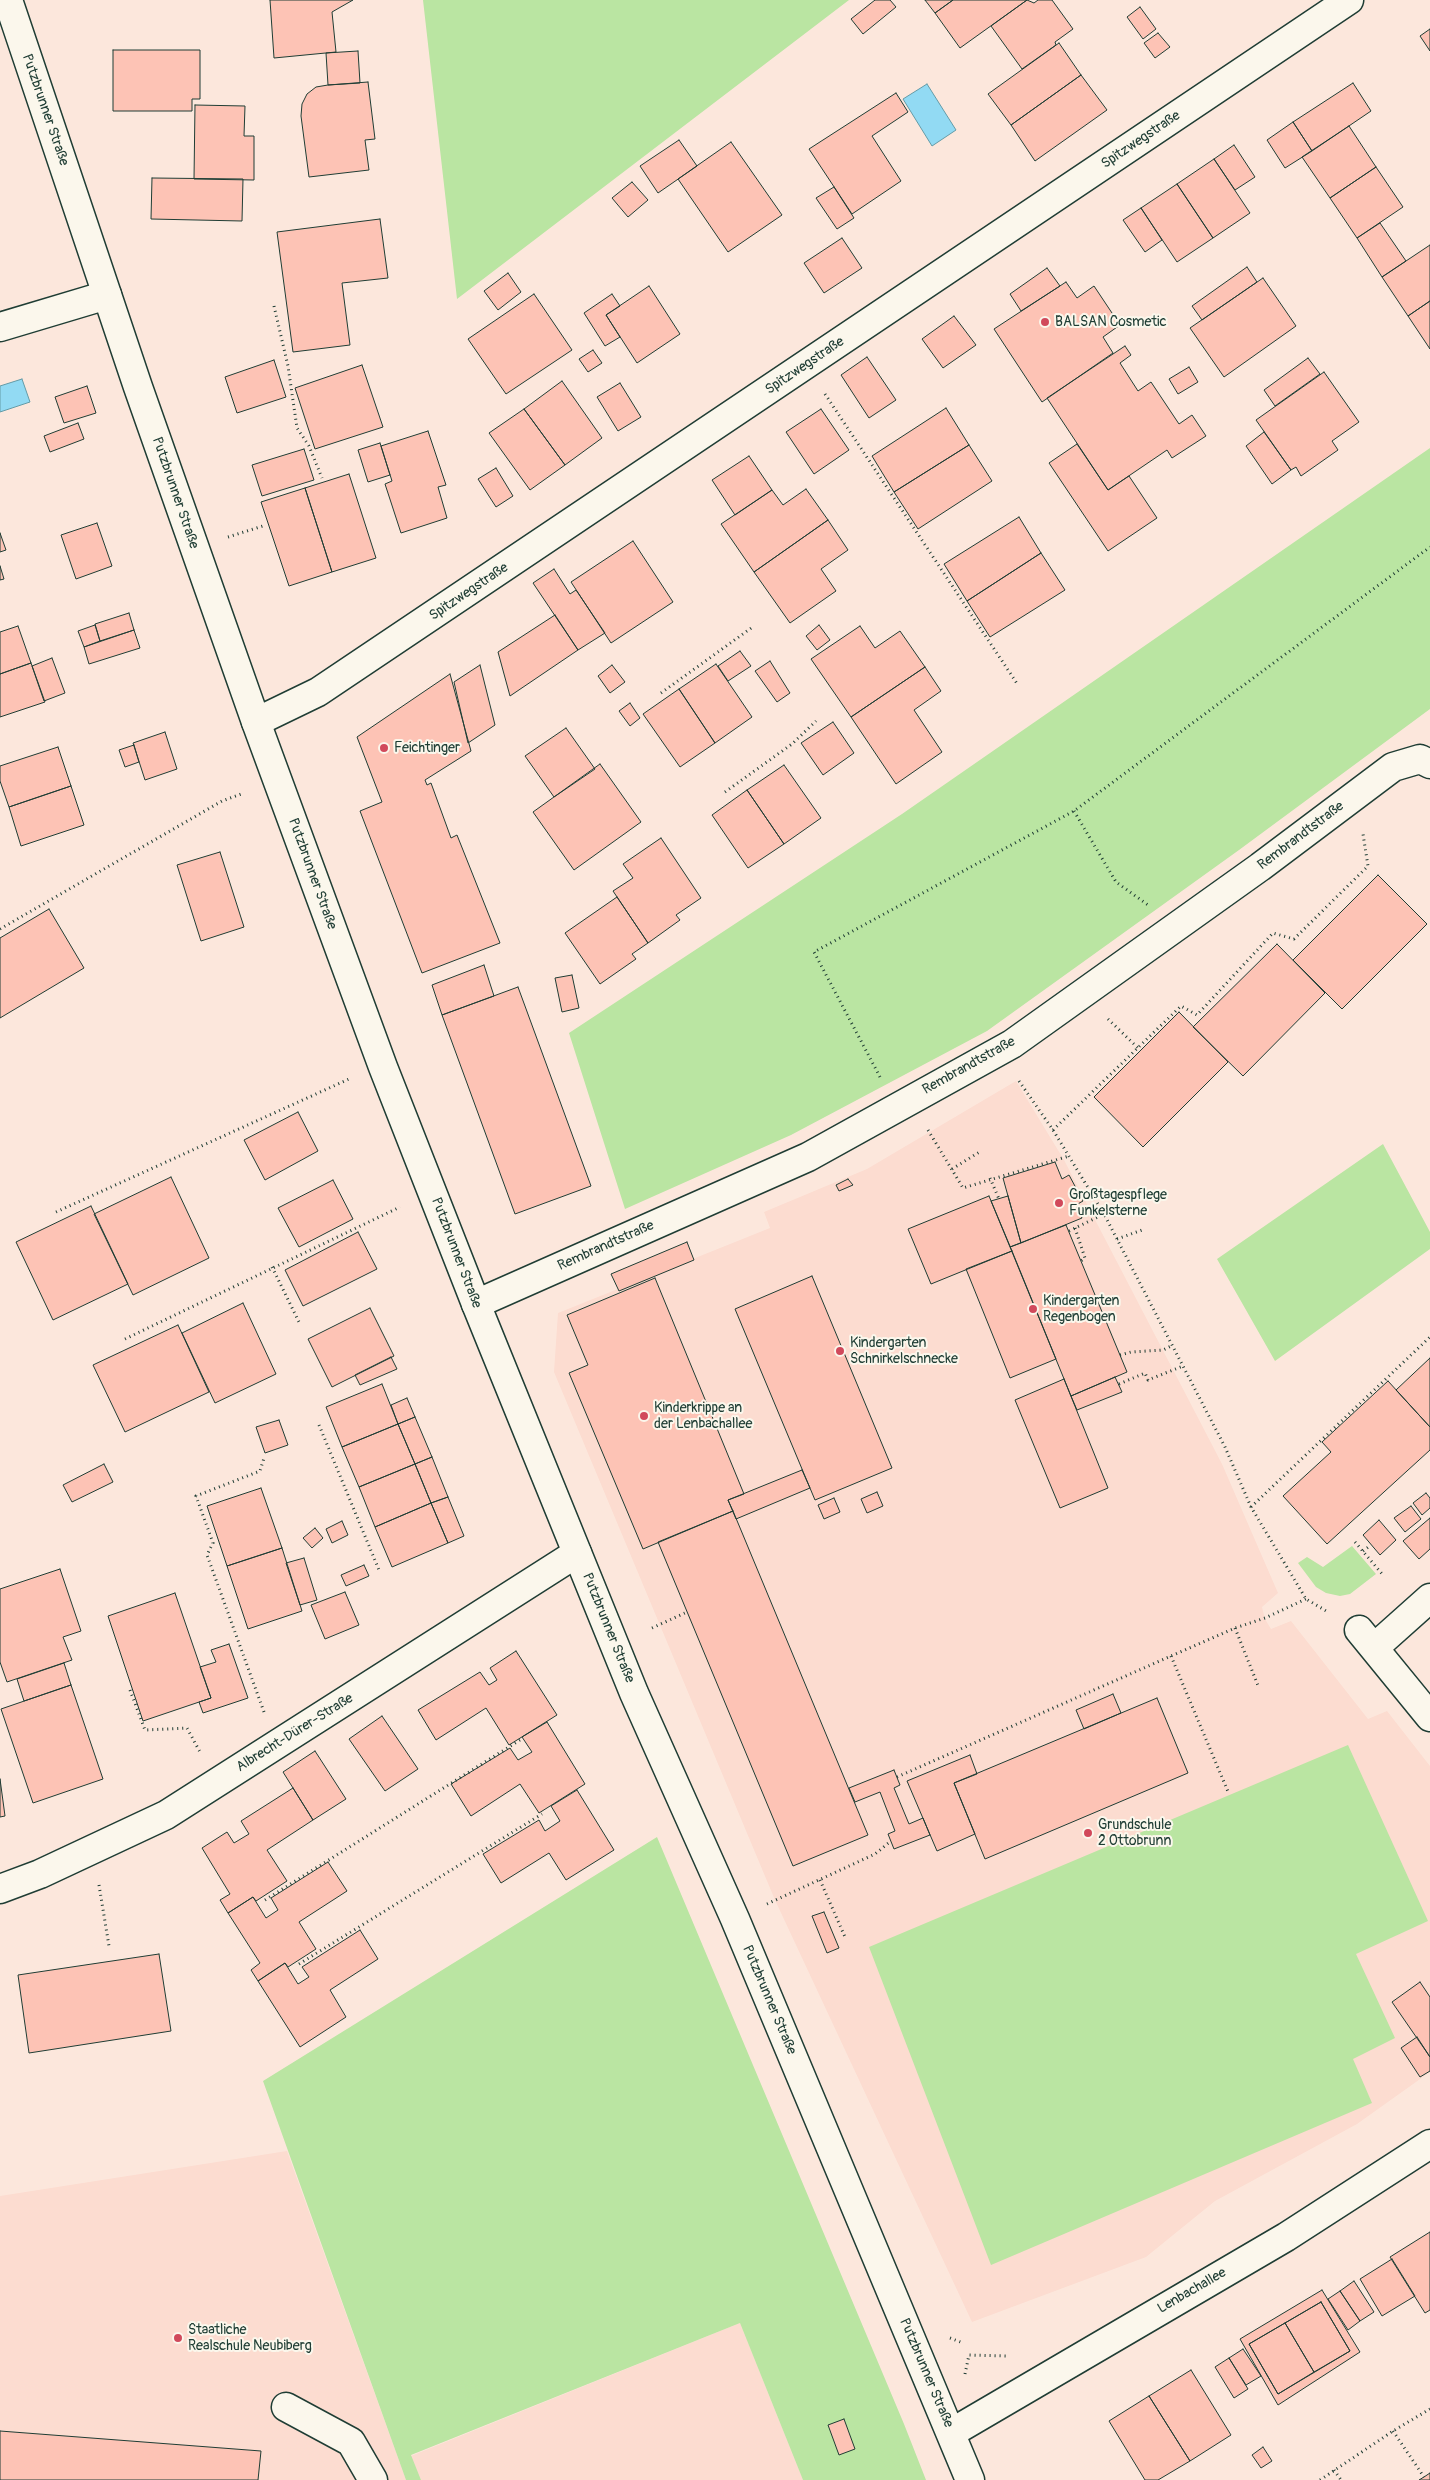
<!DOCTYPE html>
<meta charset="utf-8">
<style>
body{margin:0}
canvas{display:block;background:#fce7dc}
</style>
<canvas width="1430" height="2480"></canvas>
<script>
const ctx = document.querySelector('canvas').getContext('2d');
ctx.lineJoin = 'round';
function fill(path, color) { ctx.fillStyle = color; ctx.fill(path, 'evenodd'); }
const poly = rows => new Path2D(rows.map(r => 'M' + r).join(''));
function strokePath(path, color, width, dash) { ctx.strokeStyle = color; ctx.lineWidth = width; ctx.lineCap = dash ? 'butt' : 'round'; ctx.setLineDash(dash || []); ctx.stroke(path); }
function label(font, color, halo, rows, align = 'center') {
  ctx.font = font + ' Pangolin,sans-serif'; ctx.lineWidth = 4; ctx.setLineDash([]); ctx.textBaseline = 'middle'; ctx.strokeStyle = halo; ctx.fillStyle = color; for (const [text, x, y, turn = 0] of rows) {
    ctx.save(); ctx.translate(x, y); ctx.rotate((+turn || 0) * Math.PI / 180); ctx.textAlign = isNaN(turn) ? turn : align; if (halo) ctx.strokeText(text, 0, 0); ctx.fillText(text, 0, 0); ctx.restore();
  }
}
const built = poly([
 [1016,1081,1064,1160,1222,1464,1278,1593,1262,1607,1265,1619,1271,1629,1291,1621,1368,1719,1387,1711,1430,1766,1430,2072,1357,2124,1215,2201,1146,2257,972,2322,775,1900,554,1372,558,1313,770,1228,764,1212,867,1169],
 [287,2151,406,2480,0,2480,0,2196],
 [740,2323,803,2480,421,2480,411,2456]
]);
const green = poly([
 [423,0,849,0,457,299],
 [1430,448,1430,709,1239,850,987,1031,791,1135,625,1209,569,1033,902,814],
 [1383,1144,1430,1232,1430,1249,1275,1361,1217,1259],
 [1352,1546,1376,1574,1350,1594,1340,1596,1326,1593,1316,1587,1298,1563,1307,1557,1323,1567],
 [1348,1745,1428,1921,1356,1954,1395,2038,1353,2059,1372,2103,991,2265,869,1947],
 [657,1837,904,2424,926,2480,803,2480,740,2323,411,2455,421,2480,406,2480,263,2081]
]);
const water = poly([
 [927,84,956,130,932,146,903,99,927,84],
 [22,379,30,402,0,412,0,386,22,379]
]);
const building = poly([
 [270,0,353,0,332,12,336,52,274,58,270,0],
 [875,0,890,0,896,7,863,34,851,19,875,0],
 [925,0,953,0,935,13,925,0],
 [953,0,1027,0,960,48,935,13,953,0],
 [1027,0,1034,3,1038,0,1052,0,1073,29,1055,42,1056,45,1022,69,991,26,1027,0],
 [1140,7,1156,29,1143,39,1127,17,1140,7],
 [1430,29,1430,51,1420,36,1430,29],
 [1158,33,1170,47,1155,58,1144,43,1158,33],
 [1059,43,1081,75,1011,125,988,94,1059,43],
 [113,50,200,50,200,99,192,99,192,111,113,111,113,50],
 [358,51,360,83,328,85,326,53,358,51],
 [1081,75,1107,110,1035,161,1011,125,1081,75],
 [368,82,375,139,365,140,369,170,309,177,301,116,302,104,307,94,316,87,328,85,368,82],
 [1353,83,1371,111,1312,151,1293,122,1353,83],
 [896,93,908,112,872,136,901,181,852,214,809,149,896,93],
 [195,105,245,106,244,136,254,136,254,180,194,179,195,105],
 [1293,122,1312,151,1285,168,1267,140,1293,122],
 [1349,126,1376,167,1330,198,1302,157,1349,126],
 [679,140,697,166,658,193,640,166,679,140],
 [731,142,782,215,728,252,678,179,731,142],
 [1234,145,1255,177,1235,190,1214,159,1234,145],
 [1214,159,1250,213,1213,238,1177,184,1214,159],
 [1376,167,1403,207,1357,238,1330,198,1376,167],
 [152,178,243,179,242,221,151,219,152,178],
 [632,182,648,200,628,217,612,198,632,182],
 [1177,184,1213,238,1177,262,1141,208,1177,184],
 [834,187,854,218,837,229,816,198,834,187],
 [1141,208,1162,240,1145,252,1123,220,1141,208],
 [380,219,388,278,342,283,350,345,293,352,277,232,380,219],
 [1380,223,1406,261,1382,277,1357,238,1380,223],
 [842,238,862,268,824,293,804,263,842,238],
 [1430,245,1430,301,1408,316,1382,277,1430,245],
 [1247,267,1257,282,1202,320,1192,306,1247,267],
 [1047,268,1060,286,1021,311,1010,294,1047,268],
 [508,273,521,292,498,310,484,291,508,273],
 [1263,278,1296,326,1224,377,1190,328,1263,278],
 [1066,282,1077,298,1094,286,1120,325,1103,337,1113,353,1042,402,994,329,1066,282],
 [649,286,680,334,637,363,606,315,649,286],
 [534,294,572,350,506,394,468,339,534,294],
 [612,294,620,306,606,315,620,337,605,346,584,313,612,294],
 [1430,301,1430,349,1408,316,1430,301],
 [954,316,976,345,943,368,922,339,954,316],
 [1125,346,1131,355,1120,363,1138,391,1151,382,1179,424,1192,415,1206,436,1172,458,1167,450,1108,490,1047,398,1125,346],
 [593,350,602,363,588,372,579,359,593,350],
 [867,357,896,400,869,418,841,375,867,357],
 [1308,358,1320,374,1275,406,1264,390,1308,358],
 [274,360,286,397,237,413,225,377,274,360],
 [362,365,383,427,315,449,295,388,362,365],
 [1189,367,1198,382,1178,394,1169,379,1189,367],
 [1324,372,1359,422,1332,441,1338,450,1301,476,1296,467,1291,470,1256,420,1324,372],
 [562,381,602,438,565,465,524,409,562,381],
 [620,383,641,417,618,431,597,397,620,383],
 [87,386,96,413,64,423,55,397,87,386],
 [946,408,969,445,894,492,872,456,946,408],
 [524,409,565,465,530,490,489,433,524,409],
 [821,409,849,450,814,474,786,432,821,409],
 [78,423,84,439,50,452,44,436,78,423],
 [428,431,446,485,438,487,447,518,401,533,385,484,392,481,381,446,428,431],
 [1264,432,1291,470,1272,484,1246,446,1264,432],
 [380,443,390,475,368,482,358,450,380,443],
 [1077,444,1108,490,1129,476,1157,518,1108,551,1049,463,1077,444],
 [969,445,992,481,918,529,894,492,969,445],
 [304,449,314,480,262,496,252,465,304,449],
 [749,456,772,490,735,515,712,480,749,456],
 [496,468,513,496,496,507,478,479,496,468],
 [349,474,376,558,332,572,305,488,349,474],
 [305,488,332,572,289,586,261,502,305,488],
 [806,489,828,520,754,572,721,524,772,490,783,505,806,489],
 [1019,517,1041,553,967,601,944,564,1019,517],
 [828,520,848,550,821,569,836,591,790,623,754,572,828,520],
 [97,523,112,566,76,579,61,535,97,523],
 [0,533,6,550,0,552,0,533],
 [633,541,673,602,611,643,571,582,633,541],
 [1041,553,1065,590,990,637,967,601,1041,553],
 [0,566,4,579,0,580,0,566],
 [554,569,570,594,576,590,605,633,578,650,533,583,554,569],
 [129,613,134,630,100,641,95,624,129,613],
 [555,615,578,650,510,696,498,652,555,615],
 [95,625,100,641,84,647,78,631,95,625],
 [819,625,830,640,817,650,806,636,819,625],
 [18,626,31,663,0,674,0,632,18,626],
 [860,626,875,648,900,631,925,667,851,717,811,659,860,626],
 [134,630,140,648,89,664,84,647,134,630],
 [740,651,751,666,728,681,718,666,740,651],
 [52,658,65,693,44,701,32,666,52,658],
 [770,661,790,693,777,702,755,671,770,661],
 [31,663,45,702,0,717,0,674,31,663],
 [716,664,752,717,715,743,679,689,716,664],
 [480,665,495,725,468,743,454,682,480,665],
 [612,665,625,682,610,693,598,676,612,665],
 [925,667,941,691,914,710,942,752,896,784,851,717,925,667],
 [450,674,471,751,425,780,427,785,431,783,451,838,457,835,500,943,422,973,360,811,382,802,357,737,450,674],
 [679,689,715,743,680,767,643,714,679,689],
 [630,703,640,718,630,726,619,711,630,703],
 [833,722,854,753,823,775,801,743,833,722],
 [566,728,595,769,554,797,525,756,566,728],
 [165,732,177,769,145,780,133,743,165,732],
 [134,745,139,762,125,767,119,750,134,745],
 [58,747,71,786,9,807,0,781,0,766,58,747],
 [600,764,641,822,574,870,533,812,600,764],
 [784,765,821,818,784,844,747,790,784,765],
 [71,786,84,825,21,846,9,807,71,786],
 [747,790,784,844,748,868,712,815,747,790],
 [661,838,701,898,676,915,680,920,648,943,613,891,633,878,623,864,661,838],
 [220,852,244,927,201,941,177,865,220,852],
 [1378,875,1427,924,1342,1009,1293,960,1378,875],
 [617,897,648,943,632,954,636,959,600,984,565,933,617,897],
 [49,909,84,968,0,1018,0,938,49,909],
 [1277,944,1325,993,1243,1076,1193,1027,1277,944],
 [484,965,494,996,442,1015,432,985,484,965],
 [572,975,579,1008,562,1012,555,978,572,975],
 [518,987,591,1186,515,1214,442,1015,518,987],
 [1179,1012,1228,1062,1143,1147,1094,1097,1179,1012],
 [298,1112,318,1151,265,1180,244,1140,298,1112],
 [1055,1162,1062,1179,1069,1175,1083,1201,1076,1205,1082,1218,1021,1243,1003,1178,1055,1162],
 [171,1177,209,1258,133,1295,94,1214,171,1177],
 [848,1179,853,1185,839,1191,836,1185,848,1179],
 [333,1180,353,1219,299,1247,278,1208,333,1180],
 [989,1196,1012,1251,931,1284,908,1229,989,1196],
 [1008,1196,1021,1243,1010,1247,991,1201,1008,1196],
 [91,1206,128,1284,53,1320,16,1242,91,1206],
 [1066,1225,1127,1372,1071,1396,1010,1247,1066,1225],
 [358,1232,377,1269,303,1306,285,1270,358,1232],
 [687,1242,694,1260,619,1291,611,1274,687,1242],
 [1012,1251,1056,1359,1010,1378,966,1269,1012,1251],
 [812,1276,892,1468,815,1500,735,1309,812,1276],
 [655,1278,744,1494,728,1500,733,1511,643,1549,569,1373,588,1365,567,1315,655,1278],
 [243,1303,276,1374,215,1403,182,1333,243,1303],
 [370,1308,394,1356,332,1387,308,1339,370,1308],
 [178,1325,209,1392,125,1432,93,1365,178,1325],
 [391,1357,397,1369,360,1385,355,1375,391,1357],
 [1430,1358,1430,1427,1396,1390,1430,1358],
 [1115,1377,1122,1392,1077,1410,1071,1396,1115,1377],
 [1064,1379,1108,1488,1060,1508,1015,1400,1064,1379],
 [1388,1381,1430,1427,1430,1450,1327,1544,1283,1496,1331,1452,1322,1442,1388,1381],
 [382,1384,398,1424,342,1447,326,1407,382,1384],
 [407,1398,415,1417,398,1424,391,1405,407,1398],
 [415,1417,432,1457,415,1464,398,1424,415,1417],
 [279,1420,288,1445,265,1453,256,1427,279,1420],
 [398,1424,415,1464,359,1487,342,1447,398,1424],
 [432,1457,448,1497,431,1503,415,1464,432,1457],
 [104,1464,113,1482,72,1502,63,1485,104,1464],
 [415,1464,431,1503,375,1527,359,1487,415,1464],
 [802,1470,810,1488,736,1519,728,1500,802,1470],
 [261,1488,282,1548,227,1566,207,1506,261,1488],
 [877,1492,883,1506,867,1513,861,1499,877,1492],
 [1426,1493,1430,1498,1430,1508,1422,1515,1413,1503,1426,1493],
 [448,1497,464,1536,448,1543,431,1503,448,1497],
 [834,1498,840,1512,824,1519,818,1505,834,1498],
 [431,1503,448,1543,392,1567,375,1527,431,1503],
 [1411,1506,1421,1519,1405,1532,1394,1518,1411,1506],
 [733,1511,868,1835,793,1866,658,1542,733,1511],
 [1430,1518,1430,1549,1419,1559,1403,1541,1430,1518],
 [1379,1520,1396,1540,1380,1555,1363,1535,1379,1520],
 [342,1521,348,1535,332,1543,326,1529,342,1521],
 [315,1528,323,1538,312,1548,303,1538,315,1528],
 [282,1548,302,1611,248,1629,227,1566,282,1548],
 [304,1558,317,1600,300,1605,286,1563,304,1558],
 [364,1565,369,1576,346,1586,341,1575,364,1565],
 [60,1569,81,1631,63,1637,72,1660,7,1682,0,1662,0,1589,60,1569],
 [345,1592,359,1625,325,1639,311,1605,345,1592],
 [175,1593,211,1698,143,1721,108,1616,175,1593],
 [229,1644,248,1698,203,1713,199,1702,211,1698,200,1667,216,1662,211,1650,229,1644],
 [516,1651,557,1715,509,1745,486,1708,436,1740,418,1710,480,1672,489,1685,497,1680,490,1668,516,1651],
 [64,1663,71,1685,24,1701,17,1679,64,1663],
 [71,1685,103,1779,33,1803,1,1709,71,1685],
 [1113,1694,1121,1713,1084,1729,1076,1710,1113,1694],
 [1157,1698,1188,1773,985,1859,954,1783,1157,1698],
 [382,1716,418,1769,385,1791,349,1739,382,1716],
 [547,1722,585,1784,539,1813,520,1784,471,1816,451,1784,510,1748,518,1760,532,1752,522,1737,547,1722],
 [315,1751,346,1799,313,1820,283,1772,315,1751],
 [970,1755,977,1774,954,1783,975,1834,937,1851,907,1781,970,1755],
 [894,1770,900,1785,894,1788,909,1824,923,1818,930,1835,894,1849,888,1834,895,1831,880,1792,855,1802,849,1788,894,1770],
 [0,1779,5,1816,0,1817,0,1779],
 [293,1788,313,1820,267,1850,287,1881,256,1901,253,1897,228,1913,220,1900,230,1894,202,1848,227,1832,234,1843,249,1834,241,1821,293,1788],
 [577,1790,614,1850,566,1880,549,1853,501,1883,483,1854,539,1820,545,1831,560,1821,551,1806,577,1790],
 [328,1862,347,1891,299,1922,316,1949,288,1967,285,1963,258,1981,251,1970,260,1963,228,1913,253,1897,266,1918,278,1910,271,1898,328,1862],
 [824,1912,839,1948,827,1953,812,1916,824,1912],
 [360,1930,378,1959,330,1990,346,2017,300,2047,258,1981,285,1963,298,1984,309,1977,302,1967,360,1930],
 [159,1954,171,2031,29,2053,18,1975,159,1954],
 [1420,1982,1430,1997,1430,2057,1392,2002,1420,1982],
 [1417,2037,1430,2057,1430,2071,1420,2077,1401,2048,1417,2037],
 [1430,2232,1430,2310,1425,2313,1390,2257,1430,2232],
 [1392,2259,1415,2296,1382,2316,1360,2279,1392,2259],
 [1354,2281,1374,2312,1360,2321,1340,2291,1354,2281],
 [1322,2290,1360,2352,1278,2405,1240,2339,1322,2290],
 [1321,2302,1350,2351,1278,2394,1249,2344,1321,2302],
 [1340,2291,1360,2321,1348,2330,1328,2299,1340,2291],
 [1321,2302,1350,2351,1314,2372,1285,2323,1321,2302],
 [1285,2323,1314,2372,1278,2394,1249,2344,1285,2323],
 [1243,2349,1261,2376,1246,2385,1229,2358,1243,2349],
 [1229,2358,1248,2389,1234,2398,1215,2367,1229,2358],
 [1191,2370,1231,2435,1190,2461,1149,2396,1191,2370],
 [1149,2396,1190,2461,1158,2480,1145,2480,1109,2421,1149,2396],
 [844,2419,855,2449,839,2455,828,2425,844,2419],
 [0,2431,261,2451,258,2480,0,2480,0,2431],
 [1263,2447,1272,2461,1261,2468,1252,2455,1263,2447],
 [1430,2473,1430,2480,1419,2480,1424,2477,1430,2473]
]);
const path = poly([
 [274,306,288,366,297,428,309,446,322,478],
 [825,394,1018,685],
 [228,537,266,525],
 [661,693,754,626],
 [725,792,792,744,816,721],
 [1074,811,1116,882,1148,905],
 [0,929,222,801,244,793],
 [1108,1019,1138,1048],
 [880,1077,814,952,1074,811,1430,547],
 [1019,1081,1053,1130,1104,1214,1225,1447,1251,1507,1306,1599,1328,1612],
 [928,1130,963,1188,1069,1156],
 [1053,1130,1181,1006,1197,1015,1273,933,1294,939,1368,866,1363,834],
 [952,1169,981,1151],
 [990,1178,999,1199],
 [56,1212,349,1079],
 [1075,1228,1085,1258,1081,1261],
 [1069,1231,1104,1214],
 [1117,1239,1145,1229],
 [272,1267,300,1324],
 [125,1339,400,1207],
 [1120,1355,1131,1352,1163,1350,1173,1345],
 [1119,1384,1145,1373,1148,1380,1183,1366],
 [319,1425,379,1570],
 [1251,1507,1430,1337],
 [1355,1542,1383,1575],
 [1363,1551,1371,1545],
 [652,1628,687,1612],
 [1235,1628,1259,1688],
 [1171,1656,1229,1794],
 [130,1690,145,1730,187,1728,200,1752],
 [264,1712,207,1555,213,1543,196,1496,260,1471,264,1458],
 [897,1777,1171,1656,1235,1628,1265,1618,1306,1599],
 [820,1880,845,1937],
 [99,1885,109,1946],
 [265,1900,520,1740],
 [767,1904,875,1854,891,1841],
 [299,1964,542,1814],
 [950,2338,963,2343],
 [965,2374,969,2355,1009,2356],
 [1393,2431,1424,2477],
 [1334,2470,1341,2480],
 [1320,2480,1393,2431,1430,2409]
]);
const minor = poly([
 [0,327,107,295],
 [256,722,318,692,1349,0],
 [476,1304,808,1157,1012,1044,1260,867,1393,767,1420,759,1430,764],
 [1359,1630,1430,1717],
 [1374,1648,1430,1598],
 [0,1889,40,1874,166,1815,577,1553],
 [286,2407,351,2442,373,2480],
 [951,2433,1286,2237,1430,2144]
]);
const major = poly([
 [8,0,138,387,256,722,383,1067,476,1304,634,1693,735,1919,970,2480]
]);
const markers = [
 [1045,322,5,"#d1495b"],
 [384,748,5,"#d1495b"],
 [1059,1203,5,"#d1495b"],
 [1033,1309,5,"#d1495b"],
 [840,1351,5,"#d1495b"],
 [644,1416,5,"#d1495b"],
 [1088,1833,5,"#d1495b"],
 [178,2338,5,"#d1495b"]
];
const streetNames = [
 ["Putzbrunner Straße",45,110,71],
 ["Spitzwegstraße",1141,140,-34],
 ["Spitzwegstraße",805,366,-34],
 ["Putzbrunner Straße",175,493,71],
 ["Spitzwegstraße",469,592,-34],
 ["Rembrandtstraße",1301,836,-37],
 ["Putzbrunner Straße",312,874,70],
 ["Rembrandtstraße",969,1066,-29],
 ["Rembrandtstraße",606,1246,-24],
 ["Putzbrunner Straße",456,1253,69],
 ["Putzbrunner Straße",608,1628,68],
 ["Albrecht-Dürer-Straße",295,1733,-32],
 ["Putzbrunner Straße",769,2000,67],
 ["Lenbachallee",1192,2291,-30],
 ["Putzbrunner Straße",926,2373,67]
];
const poiNames = [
 ["BALSAN Cosmetic",1055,322],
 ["Feichtinger",394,748],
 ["Großtagespflege",1069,1195],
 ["Funkelsterne",1069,1211],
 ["Kindergarten",1043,1301],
 ["Regenbogen",1043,1317],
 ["Kindergarten",850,1343],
 ["Schnirkelschnecke",850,1359],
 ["Kinderkrippe an",654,1408],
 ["der Lenbachallee",654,1424],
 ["Grundschule",1098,1825],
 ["2 Ottobrunn",1098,1841],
 ["Staatliche",188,2330],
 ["Realschule Neubiberg",188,2346]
];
fill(built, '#fcdcd0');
fill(green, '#bae5a2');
fill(water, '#92daf3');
strokePath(water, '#649ba7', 1);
fill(building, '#fdc3b5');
strokePath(building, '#1f3d34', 1);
strokePath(minor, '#1f3d34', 31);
strokePath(major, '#1f3d34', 31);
strokePath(path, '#1f3d34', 3, [1, 4]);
strokePath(minor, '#fbf7ec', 28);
strokePath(major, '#fbf7ec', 28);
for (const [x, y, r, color] of markers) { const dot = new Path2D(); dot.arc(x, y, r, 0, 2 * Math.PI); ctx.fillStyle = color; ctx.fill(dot); strokePath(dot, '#fbf7ec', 2); }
label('14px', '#1f3d34', '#fbf7ec', streetNames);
label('14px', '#1f3d34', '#fbf7ec', poiNames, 'left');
</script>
